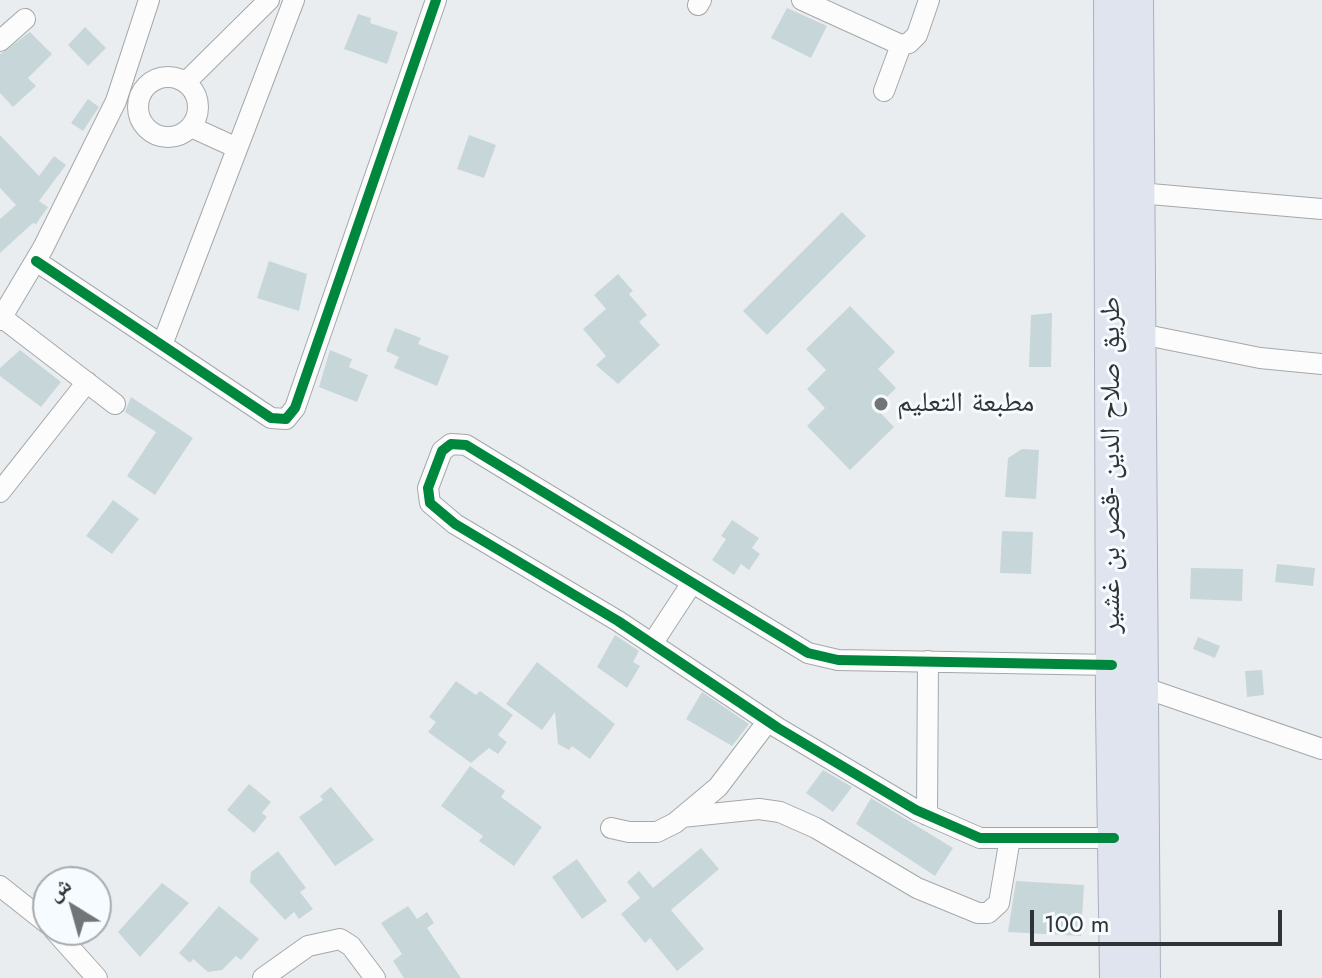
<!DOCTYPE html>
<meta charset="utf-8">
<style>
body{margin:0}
#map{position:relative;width:1322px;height:978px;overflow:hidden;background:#eaedef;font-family:Jost,"Noto Naskh Arabic",sans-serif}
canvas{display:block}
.north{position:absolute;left:32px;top:866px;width:80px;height:80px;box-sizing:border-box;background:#f5fbfe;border:2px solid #a7abae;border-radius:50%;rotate:323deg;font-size:22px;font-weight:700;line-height:32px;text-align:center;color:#313436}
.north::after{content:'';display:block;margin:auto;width:28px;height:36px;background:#727577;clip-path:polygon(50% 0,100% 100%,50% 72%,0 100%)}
.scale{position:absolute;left:1030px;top:910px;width:252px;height:36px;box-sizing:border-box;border:4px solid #313436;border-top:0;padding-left:10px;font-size:24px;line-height:28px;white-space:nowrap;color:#313436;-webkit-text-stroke:6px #f5fbfe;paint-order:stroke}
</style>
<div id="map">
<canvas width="1322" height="978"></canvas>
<div class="north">ش</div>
<div class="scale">100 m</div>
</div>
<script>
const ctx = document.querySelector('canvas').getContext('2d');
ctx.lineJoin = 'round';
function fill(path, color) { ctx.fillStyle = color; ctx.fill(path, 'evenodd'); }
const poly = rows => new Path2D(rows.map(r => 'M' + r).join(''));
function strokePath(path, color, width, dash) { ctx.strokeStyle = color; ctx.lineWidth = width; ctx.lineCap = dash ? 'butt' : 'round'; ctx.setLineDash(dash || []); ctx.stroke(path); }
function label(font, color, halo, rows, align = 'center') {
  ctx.font = font + ' Jost,"Noto Naskh Arabic",sans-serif'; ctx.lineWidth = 6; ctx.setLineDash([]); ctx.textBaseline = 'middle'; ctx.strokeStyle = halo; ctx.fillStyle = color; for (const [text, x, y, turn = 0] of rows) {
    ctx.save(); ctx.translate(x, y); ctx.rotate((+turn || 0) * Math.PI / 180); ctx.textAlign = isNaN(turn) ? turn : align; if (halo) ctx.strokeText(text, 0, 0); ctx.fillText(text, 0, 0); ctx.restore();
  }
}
const building = poly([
 [787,8,827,26,811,58,771,38],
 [358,14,371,18,370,23,398,32,387,64,344,49],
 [85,27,106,48,88,66,68,45],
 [30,32,52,54,28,78,36,86,13,107,0,93,0,54],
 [88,99,99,107,83,131,71,123],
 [0,135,39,176,54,156,66,165,39,201,48,207,36,224,33,223,0,253,0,219,16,205,0,188],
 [469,135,496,145,484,178,457,169],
 [842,212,866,236,767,335,743,311],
 [269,261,307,274,299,311,257,298],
 [618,274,633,291,629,294,647,315,639,322,660,345,618,384,596,365,606,356,583,329,606,309,594,295],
 [850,306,895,352,878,369,896,388,876,408,894,427,850,470,807,426,825,408,807,389,826,370,806,349],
 [1052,313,1051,367,1029,367,1031,315],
 [395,328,421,338,418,344,449,356,437,386,394,368,399,357,386,351],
 [20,350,61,382,41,407,0,376,0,368],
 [330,350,352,359,349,367,368,375,357,402,319,387],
 [131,397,193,438,155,495,127,476,156,432,125,412],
 [1022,449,1039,450,1036,499,1005,497,1008,458],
 [113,500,139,519,112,554,86,536],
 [732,520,759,538,752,548,760,554,749,570,741,564,734,575,712,560,726,539,721,536],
 [1002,531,1033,532,1031,574,1000,573],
 [1277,564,1315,568,1313,586,1275,582],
 [1191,568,1243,569,1242,601,1190,599],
 [615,635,639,651,633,662,640,666,627,688,597,667],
 [1198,637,1220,646,1215,658,1193,649],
 [537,662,615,724,590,759,572,746,569,750,558,744,555,712,542,730,506,704],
 [1262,670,1264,695,1247,697,1245,671],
 [456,681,476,695,480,691,513,715,498,735,507,742,498,754,489,748,471,763,428,732,436,722,429,717],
 [702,692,749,724,732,746,686,719],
 [470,766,505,791,501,797,542,827,514,866,479,841,483,836,441,806],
 [823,770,852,787,833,812,806,793],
 [249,784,271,802,262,813,267,817,254,833,227,810],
 [331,787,374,840,335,866,299,817,323,800,320,796],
 [871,798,953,848,935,876,856,824],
 [701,848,719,869,671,910,704,949,677,971,650,938,645,943,621,914,640,898,627,882,639,871,653,888],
 [278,851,306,888,300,892,313,909,299,919,294,912,285,920,250,882,251,872],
 [577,859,607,901,582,919,552,877],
 [1016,881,1084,885,1081,936,1008,932],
 [162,883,189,903,140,957,118,932],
 [219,906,259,939,241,960,236,956,222,970,208,972,193,959,190,963,179,953],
 [408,906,417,919,427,912,434,923,427,928,461,978,404,978,393,961,402,954,381,923]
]);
const minor = poly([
 [802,0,901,45,909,43,917,35,929,0],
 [698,5,701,0],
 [0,41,25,19],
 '138 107a30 30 0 1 1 60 0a30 30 0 1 1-60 0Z',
 [186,82,269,0],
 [884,91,901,45],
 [191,127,235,147],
 [1139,193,1322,209],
 [36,261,271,418,286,419,295,408,436,0],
 [0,316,115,404],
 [0,320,43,248,116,101,149,0],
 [1141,334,1260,358,1322,364],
 [162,345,294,0],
 [0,492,87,382],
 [652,644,692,583],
 [1112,665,838,660,808,653,466,445,451,444,442,451,428,488,430,503,455,524,618,621,778,728,916,810,980,838,1114,838],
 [1142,687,1322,749],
 [927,815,928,661],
 [682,817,759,809,780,812,816,828,917,888,978,913,988,913,999,903,1010,838],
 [611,828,629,832,657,832,675,823,718,787,768,721],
 [0,886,48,924],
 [54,930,97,978],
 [263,978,308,946,340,939,351,946,375,978]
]);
const trunk = poly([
 [1110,0,1112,710,1116,978],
 [1137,0,1144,978]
]);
const cycleway = poly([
 [36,261,271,418,286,419,295,408,436,0],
 [1112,665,838,660,808,653,466,445,451,444,442,451,428,488,430,503,455,524,618,621,778,728,916,810,980,838,1114,838]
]);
const markers = [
 [881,404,8,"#727577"]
];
const poiNames = [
 ["مطبعة التعليم",897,404]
];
const streetNames = [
 ["طريق صلاح الدين -قصر بن غشير",1112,465,-90]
];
fill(building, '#c7d7d9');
strokePath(minor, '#a5a8a9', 22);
strokePath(trunk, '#aab0bf', 34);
strokePath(minor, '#fcfcfd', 20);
strokePath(trunk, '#e0e4ef', 32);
strokePath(cycleway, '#00873e', 10);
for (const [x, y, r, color] of markers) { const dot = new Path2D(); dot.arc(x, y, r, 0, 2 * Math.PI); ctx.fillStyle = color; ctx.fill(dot); strokePath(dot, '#f5fbfe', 3); }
label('28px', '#313436', '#f5fbfe', poiNames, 'left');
label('28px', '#313436', '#f5fbfe', streetNames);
</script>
